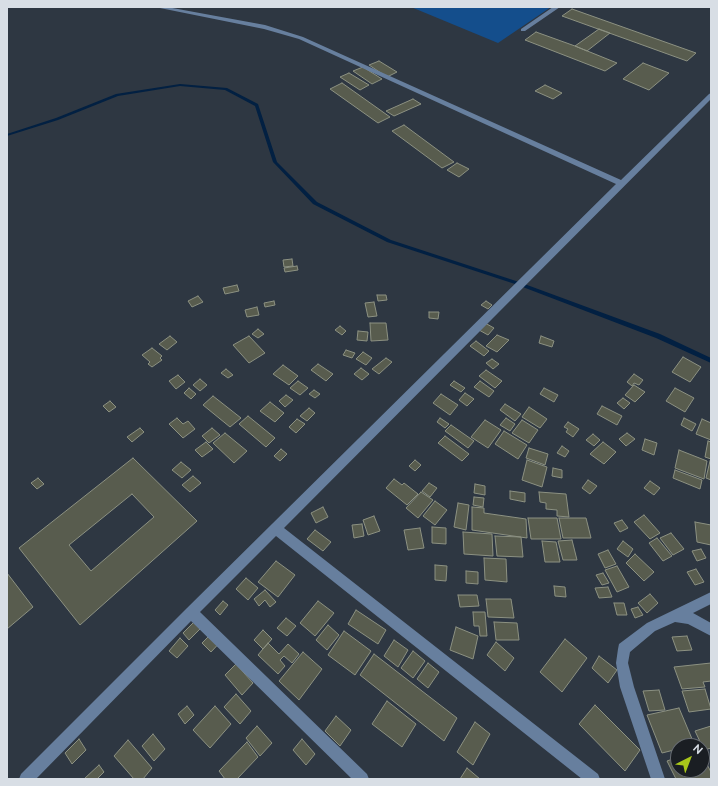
<!DOCTYPE html>
<style>
body{margin:0}
#map{position:relative;width:718px;height:786px;overflow:hidden;background:#2e3742;font-family:Raleway,sans-serif}
canvas{display:block}
.frame{position:absolute;inset:0;border:8px solid #d8dee5;pointer-events:none}
.north{position:absolute;left:670px;top:738px;width:40px;height:40px;box-sizing:border-box;background:#1a1e23;border:1px solid #666b71;border-radius:50%;rotate:42deg;font-size:11px;font-weight:700;line-height:16px;text-align:center;color:#d8dee5}
.north::after{content:'';display:block;margin:auto;width:14px;height:18px;background:#a9c71a;clip-path:polygon(50% 0,100% 100%,50% 72%,0 100%)}
</style>
<div id="map">
<canvas width="718" height="786"></canvas>
<div class="frame"></div>
<div class="north">N</div>
</div>
<script>
const ctx = document.querySelector('canvas').getContext('2d');
ctx.lineJoin = 'round';
function fill(path, color) { ctx.fillStyle = color; ctx.fill(path, 'evenodd'); }
const poly = rows => new Path2D(rows.map(r => 'M' + r).join(''));
function strokePath(path, color, width, dash) { ctx.strokeStyle = color; ctx.lineWidth = width; ctx.lineCap = dash ? 'butt' : 'round'; ctx.setLineDash(dash || []); ctx.stroke(path); }
const green = poly([
 [411,7,551,7,498,43]
]);
const stream = poly([
 [180,84,227,88,258,104,277,162,317,202,391,240,519,282,660,334,711,358,711,363,656,338,515,284,387,242,313,204,273,162,255,106,225,90,180,86,118,96,58,120,7,136,7,134,56,118,116,94,180,84]
]);
const building = poly([
 [572,9,696,53,687,61,562,16,572,9],
 [599,29,610,33,587,51,575,46,599,29],
 [536,32,575,46,617,63,605,71,525,40,536,32],
 [379,61,397,72,387,77,369,65,379,61],
 [643,63,669,73,649,90,623,79,643,63],
 [363,67,382,79,372,84,353,71,363,67],
 [349,73,369,85,360,90,340,77,349,73],
 [342,83,390,117,378,123,330,89,342,83],
 [545,85,562,93,553,99,535,91,545,85],
 [413,99,421,104,394,116,386,111,413,99],
 [404,125,454,162,442,168,392,131,404,125],
 [457,163,469,169,459,177,447,170,457,163],
 [292,259,293,266,284,267,283,260,292,259],
 [297,266,298,270,285,272,284,268,297,266],
 [237,285,239,291,225,294,223,288,237,285],
 [377,295,386,295,387,300,378,301,377,295],
 [198,296,203,302,192,307,188,301,198,296],
 [274,301,275,305,265,307,264,303,274,301],
 [486,301,492,305,488,309,481,305,486,301],
 [374,302,377,316,368,317,365,303,374,302],
 [257,307,259,315,247,317,245,310,257,307],
 [429,312,439,312,438,319,429,318,429,312],
 [370,323,386,323,388,340,371,341,370,323],
 [485,323,494,328,488,335,479,330,485,323],
 [340,326,346,331,342,335,335,330,340,326],
 [258,329,264,334,258,338,252,334,258,329],
 [358,331,368,332,367,341,357,340,358,331],
 [497,335,509,340,497,352,486,346,497,335],
 [170,336,177,342,167,350,159,344,170,336],
 [249,336,265,353,249,363,233,345,249,336],
 [541,336,554,341,552,347,539,343,541,336],
 [476,341,489,351,484,356,470,346,476,341],
 [152,348,162,356,160,358,162,360,152,367,148,364,150,362,142,355,152,348],
 [346,350,355,353,352,358,343,355,346,350],
 [363,352,372,358,366,365,356,359,363,352],
 [683,357,701,367,690,382,672,372,683,357],
 [386,358,392,362,379,374,372,369,386,358],
 [492,359,499,364,493,369,486,363,492,359],
 [318,364,333,374,326,381,311,370,318,364],
 [283,365,298,376,289,385,273,374,283,365],
 [361,368,369,374,362,380,354,374,361,368],
 [226,369,233,375,228,378,221,373,226,369],
 [486,370,502,381,495,388,479,376,486,370],
 [634,374,643,380,639,385,634,383,632,386,627,382,634,374],
 [178,375,185,382,176,389,169,381,178,375],
 [200,379,207,385,200,391,193,385,200,379],
 [298,381,308,388,300,395,290,388,298,381],
 [454,381,465,388,461,392,450,385,454,381],
 [480,381,494,391,489,397,474,387,480,381],
 [634,385,645,392,635,402,625,395,634,385],
 [189,388,196,394,191,399,184,393,189,388],
 [544,388,558,395,554,402,540,394,544,388],
 [675,388,694,398,685,412,666,401,675,388],
 [314,390,320,394,315,398,309,394,314,390],
 [465,393,474,399,467,406,459,400,465,393],
 [441,394,458,405,450,415,433,403,441,394],
 [286,395,293,400,285,407,279,401,286,395],
 [213,396,241,418,230,427,203,405,213,396],
 [623,398,630,403,624,409,617,403,623,398],
 [110,401,116,407,109,412,103,406,110,401],
 [270,402,284,413,275,422,260,411,270,402],
 [505,404,521,414,515,421,500,410,505,404],
 [602,406,622,416,617,425,597,414,602,406],
 [529,407,547,419,540,428,522,417,529,407],
 [309,408,315,413,307,421,300,416,309,408],
 [248,416,275,438,266,447,239,424,248,416],
 [177,418,183,424,188,421,195,429,183,438,169,424,177,418],
 [440,418,449,424,445,428,437,422,440,418],
 [506,418,515,424,510,431,500,425,506,418],
 [684,418,696,424,692,431,681,425,684,418],
 [297,419,305,424,296,433,289,427,297,419],
 [702,419,711,423,711,440,696,434,702,419],
 [485,420,501,430,488,448,471,437,485,420],
 [522,420,538,430,529,443,512,433,522,420],
 [568,422,579,429,573,437,566,432,568,429,564,427,568,422],
 [451,425,474,441,468,448,445,431,451,425],
 [140,428,144,432,132,442,127,437,140,428],
 [212,428,220,435,209,443,202,436,212,428],
 [504,431,527,445,518,459,495,444,504,431],
 [225,433,247,451,234,463,213,443,225,433],
 [627,433,635,439,626,446,619,439,627,433],
 [593,434,600,440,594,446,586,440,593,434],
 [445,436,469,454,462,461,438,443,445,436],
 [645,439,657,443,654,455,642,450,645,439],
 [708,441,711,442,711,459,705,457,708,441],
 [206,442,213,449,202,457,195,450,206,442],
 [603,442,616,452,604,464,590,454,603,442],
 [562,446,569,451,565,457,557,453,562,446],
 [529,448,548,454,545,465,526,458,529,448],
 [281,449,287,454,280,461,274,456,281,449],
 [679,450,707,461,704,479,675,468,679,450],
 [133,458,197,521,80,625,19,548,133,458],
 [132,494,154,517,91,571,69,545,132,494],
 [415,460,421,465,415,471,409,466,415,460],
 [527,460,547,467,542,487,522,480,527,460],
 [710,461,711,462,711,480,706,478,710,461],
 [181,462,191,470,182,478,172,470,181,462],
 [553,468,562,470,562,478,552,476,553,468],
 [675,470,702,480,700,489,673,478,675,470],
 [193,476,201,483,190,492,182,485,193,476],
 [38,478,44,484,37,489,31,483,38,478],
 [394,479,402,485,404,483,418,494,407,505,386,488,394,479],
 [588,480,597,486,590,494,582,488,588,480],
 [650,481,660,488,654,495,644,488,650,481],
 [429,483,437,488,430,497,422,491,429,483],
 [475,484,485,486,485,495,474,493,475,484],
 [510,491,525,493,525,502,510,499,510,491],
 [421,492,433,500,418,518,406,508,421,492],
 [539,492,566,494,569,517,557,516,557,510,546,509,546,503,540,502,539,492],
 [474,497,484,498,483,507,473,505,474,497],
 [435,501,447,510,435,525,423,516,435,501],
 [458,503,469,505,466,530,454,527,458,503],
 [323,507,328,517,316,523,311,513,323,507],
 [472,507,484,508,484,513,526,519,527,538,472,530,472,507],
 [644,515,660,533,650,539,634,522,644,515],
 [374,516,380,531,368,535,363,520,374,516],
 [528,518,557,518,561,539,531,539,528,518],
 [559,518,586,518,591,538,563,538,559,518],
 [622,520,628,528,620,532,614,523,622,520],
 [695,522,711,525,711,545,697,542,695,522],
 [362,524,364,536,354,538,352,525,362,524],
 [432,527,446,528,446,544,432,543,432,527],
 [420,528,424,548,408,550,404,530,420,528],
 [315,530,331,542,323,551,307,539,315,530],
 [463,532,492,534,493,556,464,554,463,532],
 [671,533,684,549,673,555,660,538,671,533],
 [495,536,521,537,523,557,497,556,495,536],
 [657,538,672,556,663,561,649,543,657,538],
 [572,540,577,560,563,560,558,541,572,540],
 [542,541,556,542,560,562,545,562,542,541],
 [623,541,633,549,628,557,617,549,623,541],
 [701,549,706,558,697,561,692,551,701,549],
 [608,550,616,564,605,568,598,554,608,550],
 [635,554,654,572,644,581,626,563,635,554],
 [484,558,506,559,507,582,485,580,484,558],
 [276,561,295,575,278,597,258,582,276,561],
 [435,565,447,566,446,581,435,580,435,565],
 [617,566,629,587,617,592,605,570,617,566],
 [696,569,704,582,695,585,687,572,696,569],
 [466,571,478,572,478,584,466,583,466,571],
 [7,573,33,607,7,629,7,573],
 [603,573,609,583,602,585,596,575,603,573],
 [246,578,258,588,248,600,236,589,246,578],
 [554,586,565,587,566,597,555,596,554,586],
 [608,587,612,597,599,598,595,588,608,587],
 [265,590,276,602,270,607,265,600,259,606,254,599,265,590],
 [650,594,658,603,647,613,638,603,650,594],
 [458,595,477,595,479,606,460,607,458,595],
 [486,599,511,599,514,618,488,617,486,599],
 [223,601,228,605,220,615,215,610,223,601],
 [318,601,334,613,315,636,300,623,318,601],
 [614,603,624,603,627,615,617,615,614,603],
 [638,607,643,615,635,618,631,609,638,607],
 [356,610,386,630,378,644,348,624,356,610],
 [473,612,485,612,487,636,480,636,479,626,474,626,473,612],
 [201,615,207,622,189,640,183,633,201,615],
 [286,618,296,626,287,636,277,628,286,618],
 [494,622,517,623,519,640,496,640,494,622],
 [328,625,339,635,327,650,316,640,328,625],
 [456,627,478,636,473,659,450,650,456,627],
 [215,630,224,638,211,652,202,643,215,630],
 [263,630,272,639,263,649,254,640,263,630],
 [344,631,371,651,355,675,328,655,344,631],
 [687,636,692,650,677,651,672,637,687,636],
 [180,638,188,646,177,658,169,651,180,638],
 [565,639,587,658,562,692,540,672,565,639],
 [394,640,408,650,398,667,384,656,394,640],
 [496,642,514,658,505,671,487,655,496,642],
 [268,643,279,654,288,644,299,654,292,663,284,656,280,660,285,666,278,674,258,655,268,643],
 [413,651,425,661,413,678,401,668,413,651],
 [303,652,322,669,299,700,279,681,303,652],
 [374,654,457,718,444,741,360,675,374,654],
 [599,656,617,670,608,683,592,668,599,656],
 [428,663,439,672,428,688,417,679,428,663],
 [711,663,711,681,703,682,705,687,682,689,674,667,711,663],
 [236,664,253,683,242,695,225,675,236,664],
 [705,689,711,709,689,712,682,691,705,689],
 [659,690,665,710,649,711,643,691,659,690],
 [236,694,251,711,240,724,224,707,236,694],
 [387,701,416,724,402,747,372,724,387,701],
 [595,705,640,750,625,771,579,724,595,705],
 [187,706,194,715,185,724,178,714,187,706],
 [215,706,231,724,210,748,193,730,215,706],
 [679,708,695,746,678,746,678,749,662,753,647,715,679,708],
 [336,716,351,730,340,746,325,731,336,716],
 [475,722,490,734,473,765,457,752,475,722],
 [257,726,272,743,260,756,246,738,257,726],
 [711,726,711,748,704,750,695,731,711,726],
 [153,734,165,749,154,761,142,746,153,734],
 [79,739,86,750,72,764,65,753,79,739],
 [302,739,315,754,306,765,293,750,302,739],
 [128,740,152,768,143,779,134,779,114,756,128,740],
 [247,742,258,757,237,779,225,779,219,771,247,742],
 [702,755,711,772,711,779,676,779,667,761,678,757,678,770,702,770,702,755],
 [99,765,104,772,97,779,84,779,99,765],
 [467,768,480,779,460,779,467,768]
]);
const minor = poly([
 [155,7,167,7,265,25,303,37,621,180,709,94,711,93,711,99,284,528,598,774,600,779,582,779,276,536,200,612,367,774,369,779,352,779,191,621,36,779,19,779,21,774,187,608,616,184,299,39,264,29,155,7],
 [553,7,560,7,525,31,521,31,521,29,553,7],
 [711,592,711,604,693,613,711,623,711,636,688,624,675,622,655,631,630,652,628,663,634,687,665,779,651,779,620,687,616,663,618,649,619,644,647,623,711,592]
]);
fill(green, '#144e8c');
fill(stream, '#022042');
fill(building, '#585c4e');
strokePath(building, '#8c9182', 1);
fill(minor, '#677f9e');
</script>
